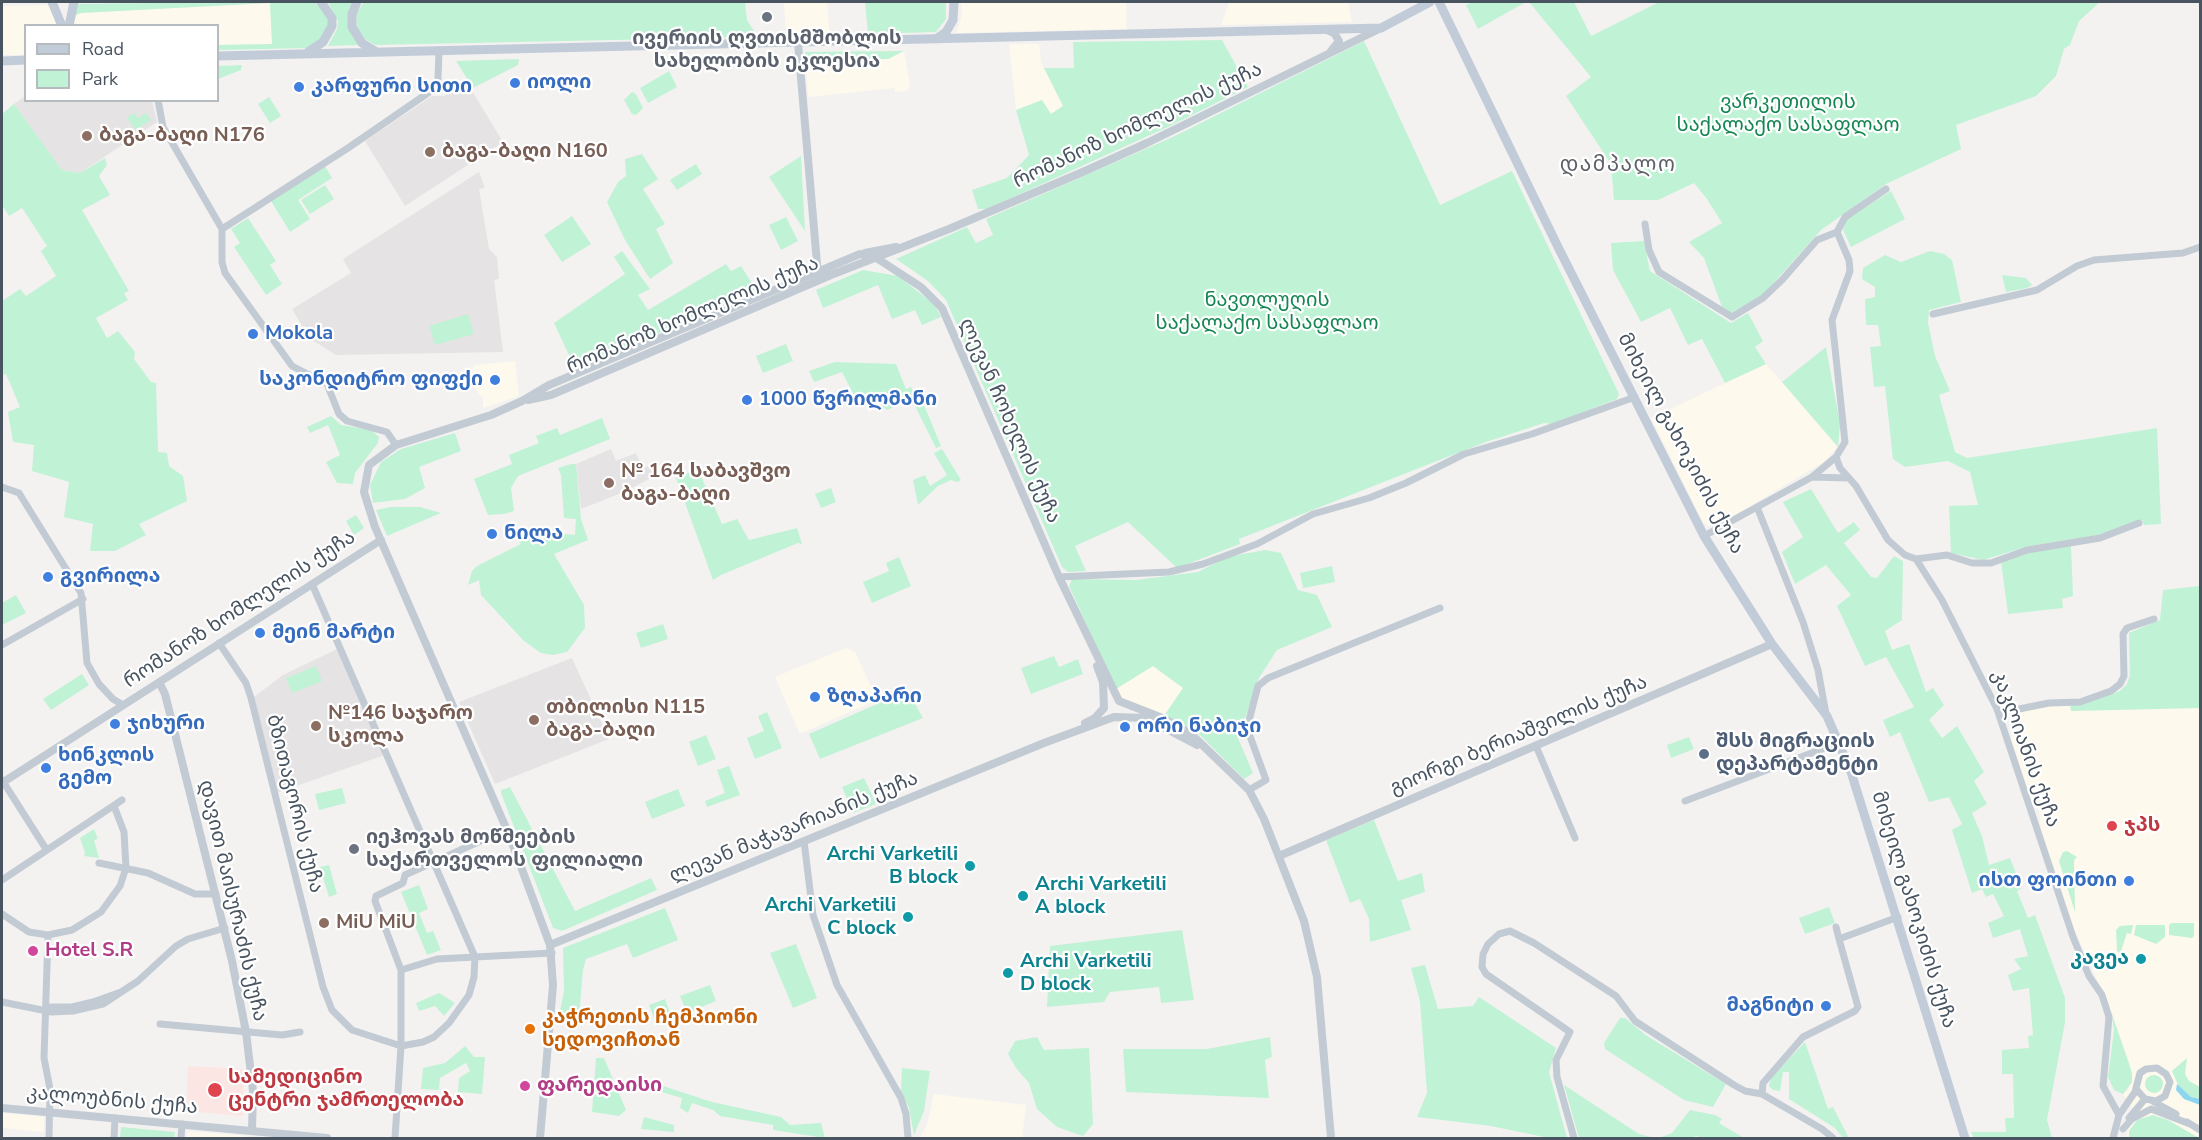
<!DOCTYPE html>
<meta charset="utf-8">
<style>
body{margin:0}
#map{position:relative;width:2202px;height:1140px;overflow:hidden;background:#f4f2f1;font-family:"Nunito Sans",sans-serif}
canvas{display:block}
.frame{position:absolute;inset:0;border:3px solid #485460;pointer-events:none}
.legend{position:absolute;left:24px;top:24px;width:195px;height:78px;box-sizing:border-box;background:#fff;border:2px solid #b6bbbf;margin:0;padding:8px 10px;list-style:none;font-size:18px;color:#485460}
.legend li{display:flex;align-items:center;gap:12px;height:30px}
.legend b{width:30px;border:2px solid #b6bbbf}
</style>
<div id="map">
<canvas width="2202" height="1140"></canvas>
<div class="frame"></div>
<ul class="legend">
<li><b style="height:8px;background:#c2ccd8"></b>Road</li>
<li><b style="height:16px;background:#c0f2d5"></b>Park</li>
</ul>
</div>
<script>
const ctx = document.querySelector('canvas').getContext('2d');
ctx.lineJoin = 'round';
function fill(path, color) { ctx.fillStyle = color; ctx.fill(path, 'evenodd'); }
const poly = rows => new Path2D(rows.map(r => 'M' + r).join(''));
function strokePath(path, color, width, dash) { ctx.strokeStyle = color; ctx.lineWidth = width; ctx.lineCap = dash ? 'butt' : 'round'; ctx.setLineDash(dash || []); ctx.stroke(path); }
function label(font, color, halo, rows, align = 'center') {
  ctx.font = font + ' "Nunito Sans","Noto Sans Georgian",sans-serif'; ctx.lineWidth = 4.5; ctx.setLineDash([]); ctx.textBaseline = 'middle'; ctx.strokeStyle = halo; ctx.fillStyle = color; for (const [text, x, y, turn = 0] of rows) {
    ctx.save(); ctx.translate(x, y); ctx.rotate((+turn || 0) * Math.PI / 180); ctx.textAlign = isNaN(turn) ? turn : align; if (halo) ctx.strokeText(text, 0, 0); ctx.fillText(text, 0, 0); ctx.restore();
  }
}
const commercial = poly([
 [784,2,827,2,830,35,786,36],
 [961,2,1126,2,1127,29,956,33,962,15],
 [1229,2,1348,2,1352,22,1221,25],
 [270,3,272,44,218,45,218,26,74,25,73,16,81,13],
 [52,5,60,25,26,26,25,55,2,55,2,6],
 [1009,44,1039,44,1041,63,1064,105,1051,114,1042,100,1016,110],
 [904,51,910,84,907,91,895,92,895,88,808,97,806,61,888,59],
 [515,361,519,396,483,408,483,399,466,377,475,365],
 [1766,364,1838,447,1822,463,1720,524,1708,526,1703,522,1651,418],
 [846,648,855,652,877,700,800,734,775,677],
 [1153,666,1183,688,1164,716,1122,698,1116,689],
 [2070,704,2071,711,2200,708,2200,1138,2126,1138,2130,1124,2138,1116,2123,1094,2128,1090,2132,1073,2129,1061,2110,1009,2075,931,2041,830,2039,810,2033,807,2011,739,2013,712],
 [934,1094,1026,1105,1022,1138,920,1138,927,1125],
 [2,1113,44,1117,44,1132,2,1128],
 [188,1131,246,1136,247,1138,186,1138]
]);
const education = poly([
 [466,81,503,142,405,206,365,141,432,96,444,96],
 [25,96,26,100,152,101,157,122,80,173,62,170,14,104],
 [479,172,485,188,479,189,489,249,497,257,499,279,494,280,503,352,336,355,309,338,292,309,351,273,343,259],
 [611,449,616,461,636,453,643,468,651,465,655,476,626,491,581,509,576,464],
 [337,649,385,755,276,793,254,697,283,675],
 [572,658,609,739,495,784,459,702]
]);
const medical = poly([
 [188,1066,244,1069,243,1116,186,1111]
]);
const green = poly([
 [228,2,315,2,328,17,329,26,319,42,309,48,218,50,218,45,272,44,270,3,81,13,73,16,76,4],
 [328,2,353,2,348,16,348,28,358,45,328,46,337,29,338,21],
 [364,2,745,2,747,20,758,37,375,45,365,39,357,28,356,14],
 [865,2,946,2,946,19,936,32,868,34],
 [1473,2,1526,2,1478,29,1466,5],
 [1529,2,1574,2,1591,36,1659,2,2100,2,2079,21,2070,45,2064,49,2056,76,2036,96,1956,125,1961,149,1886,184,1821,230,1762,296,1731,313,1722,307,1704,258,1689,242,1722,223,1707,199,1694,183,1658,200,1614,200,1611,164,1566,96,1591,77],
 [1222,40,1248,87,1170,126,987,209,978,209,972,190,1007,178,1029,155,1016,110,1042,100,1051,114,1063,106,1044,68,1074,68,1073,42],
 [1364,41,1440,205,1512,171,1619,394,1617,399,1552,424,1544,423,1486,442,1414,470,1239,539,1240,544,1177,568,1128,522,1075,546,1086,571,1068,572,1062,567,946,300,928,281,896,259,967,227,976,243,993,235,986,219,1175,136],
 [904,51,888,59,826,60,814,63,806,61,805,52],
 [519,59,518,65,473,88,456,61],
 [242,65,241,70,218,79,218,66],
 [669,71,677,87,648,103,640,88],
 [632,92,636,94,643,108,636,115,632,114,624,100],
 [269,97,281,116,270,123,258,104],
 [14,104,62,170,80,173,105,158,107,165,99,176,110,195,82,210,129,291,124,293,128,300,96,318,107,338,118,331,135,352,134,359,151,382,156,383,158,452,167,453,169,466,183,476,187,501,139,524,146,535,115,551,90,551,93,524,64,517,69,482,32,471,34,445,13,442,8,412,20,407,6,374,2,375,2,301,20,289,26,296,56,276,41,251,47,246,22,208,9,216,2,205,2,114],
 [134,113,138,118,146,113,151,120,136,130,127,118],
 [642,154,658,179,643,189,665,224,656,229,673,263,650,279,625,240,607,202,618,182,626,176,625,159],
 [801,156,805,231,769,177],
 [696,164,702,174,677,190,670,180],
 [325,166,332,178,298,200,310,219,290,232,271,201],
 [325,185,334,199,310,214,301,200],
 [1891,191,1905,219,1851,247,1843,230,1847,219],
 [572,216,591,244,562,262,544,235],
 [786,217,798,241,781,250,769,225],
 [248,218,276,261,270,265,282,284,266,295,234,247,240,243,231,229],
 [1644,241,1650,271,1731,323,1748,313,1763,341,1755,347,1766,364,1725,383,1702,339,1688,345,1670,308,1641,322,1613,270,1611,243],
 [622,251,650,289,638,295,648,310,726,264,731,271,741,266,757,291,576,370,554,323,625,274,614,257],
 [1930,251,1944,254,1952,260,1961,302,1929,310,1928,323,1935,356,1950,391,1939,395,1955,452,1967,458,2157,428,2161,524,2144,525,2142,520,2098,535,2029,546,1983,560,1951,553,1949,506,1978,505,1970,472,1948,461,1905,467,1893,459,1885,386,1874,387,1870,347,1881,346,1878,325,1866,325,1865,299,1875,297,1875,287,1862,279,1863,268,1885,255,1901,262],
 [863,270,898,276,935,305,941,317,922,325,915,310,892,319,878,285,823,308,816,290],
 [2002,275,2026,278,2032,285,2027,288,2006,292],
 [468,314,474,334,435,345,429,326],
 [786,344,793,361,763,373,756,356],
 [1826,347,1840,424,1838,447,1782,382],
 [835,362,896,364,906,389,911,387,916,397,922,394,925,399,922,400,941,446,936,448,912,400,887,410,871,396,855,397,842,372,814,382,809,371],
 [331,416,341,425,371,430,379,437,378,443,355,473,353,484,337,483,326,462,340,455,328,425,310,433,307,427],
 [602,418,610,439,518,476,511,488,514,511,504,514,488,515,474,479,512,464,509,455,539,443,536,436,557,428,560,435],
 [455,433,461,451,419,467,425,488,405,499,373,503,370,485,381,462,401,449],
 [942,449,961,480,957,482,951,480,938,486,918,505,913,480,925,475,930,486,947,475,934,453],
 [571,464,576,464,581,519,588,540,554,554,584,605,585,628,567,652,553,655,541,653,524,641,481,595,479,580,468,585,472,571,477,566,521,544,509,528,575,535,576,519,564,518,561,475,558,468],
 [698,469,722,524,737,519,749,540,797,528,802,544,798,543,721,575,713,580,676,478],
 [831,488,836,502,821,508,815,494],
 [1811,489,1838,533,1854,522,1860,530,1844,543,1871,577,1877,578,1894,556,1903,561,1902,620,1885,631,1892,650,1909,644,1926,692,1933,688,1944,705,1929,720,1942,738,1957,726,1984,772,1974,781,1987,804,1972,813,1982,836,1989,865,2010,858,2022,888,2017,891,2028,918,2035,915,2065,998,2065,1022,2047,1120,2052,1138,1974,1138,1971,1132,2006,1132,2005,1118,2014,1118,2013,1074,2002,1074,2002,1050,2029,1048,2028,1036,2033,1035,2029,988,2013,991,2008,975,2021,969,2014,959,2028,956,2020,929,1993,938,1988,923,2004,916,1993,894,1986,897,1982,889,1972,893,1952,830,1962,824,1949,797,1929,802,1900,732,1890,737,1883,720,1914,707,1886,657,1865,666,1837,606,1851,595,1826,565,1795,584,1782,552,1803,537,1783,502],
 [391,507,420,507,441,513,387,536,376,510],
 [356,515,364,528,354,535,346,521],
 [2071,546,2073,596,2062,599,2063,608,2008,614,2001,562,2026,553],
 [1265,550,1281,553,1298,590,1317,595,1332,627,1277,650,1259,678,1238,738,1253,773,1244,779,1198,733,1174,719,1164,716,1183,688,1153,666,1116,689,1069,586,1072,579,1136,580,1198,572,1227,557],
 [899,557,911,586,872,603,863,582,889,571,886,563],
 [1332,566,1335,582,1303,588,1300,573],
 [2200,586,2200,708,2071,711,2070,704,2082,704,2120,691,2127,684,2130,675,2129,633,2160,620,2163,590],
 [16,595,26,613,2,625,2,603],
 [663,624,668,639,641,648,636,633],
 [1054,656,1059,667,1078,659,1083,674,1031,694,1021,668],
 [316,666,322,681,292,693,286,678],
 [82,674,89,685,51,710,43,699],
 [902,693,914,702,923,718,820,759,809,734],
 [767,712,782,748,755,759,747,738,764,731,758,716],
 [706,735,716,759,698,766,689,742],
 [1689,737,1694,749,1671,758,1667,745],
 [729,766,740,795,707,807,705,801,725,793,717,770],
 [864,778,876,804,853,813,842,787],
 [510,787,575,911,651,878,657,890,562,931,553,928,501,793,501,790],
 [342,788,346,803,319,810,315,794],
 [678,789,685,806,652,819,645,802],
 [1374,820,1398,881,1422,873,1425,892,1401,900,1411,930,1370,942,1369,919,1360,899,1350,903,1326,840],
 [94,829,98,839,94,840,99,858,84,856,85,853,80,838],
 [2067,851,2077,857,2074,860,2075,912,2059,861,2063,852],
 [329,865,337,894,329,897,320,867],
 [419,885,428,909,419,913,427,933,433,931,441,950,427,955,401,892],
 [1829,907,1835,923,1805,934,1799,918],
 [665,908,678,940,633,958,627,944,586,959,583,970,579,1017,559,1016,564,991,563,948],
 [2172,923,2194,923,2194,936,2192,938,2169,935,2169,925],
 [2133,925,2131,934,2127,933,2120,954,2117,951,2116,930,2120,926],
 [2136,925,2165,925,2165,937,2156,944,2134,935],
 [1182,930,1194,1000,1161,1003,1159,987,1110,992,1104,1002,1047,1007,1050,946],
 [796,944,817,998,793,1008,770,953],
 [1425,965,1438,1009,1473,1006,1479,997,1556,1048,1549,1072,1567,1138,1544,1137,1491,1126,1417,1117,1427,1093,1420,1001,1411,968],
 [710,985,716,1001,687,1013,680,996],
 [439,993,455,1003,444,1016,435,1006,419,1011,416,1003],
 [665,999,673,1021,657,1026,649,1005],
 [2112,1014,2132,1073,2132,1082,2123,1094,2114,1090,2108,1077,2114,1030],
 [1620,1018,1625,1018,1647,1036,1726,1084,1713,1107,1684,1100,1605,1049,1604,1043],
 [1037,1037,1044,1050,1089,1048,1093,1124,1083,1136,1057,1127,1037,1109,1029,1083,1016,1068,1008,1054,1015,1041],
 [1270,1037,1272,1057,1265,1060,1269,1098,1126,1092,1123,1049,1207,1049],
 [1805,1042,1828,1109,1833,1107,1849,1138,1843,1138,1835,1128,1789,1099,1789,1072,1783,1072,1780,1091,1773,1090,1769,1086,1771,1078],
 [465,1046,474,1057,485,1057,482,1094,458,1092,459,1078,470,1071,466,1063,440,1078,439,1090,421,1089,423,1068,445,1063],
 [596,1058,604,1058,626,1110,619,1116,592,1112],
 [2187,1058,2185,1074,2189,1081,2200,1087,2200,1099,2191,1097,2179,1087,2172,1071],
 [902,1068,930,1071,924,1111,914,1135,909,1108,901,1091],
 '2145 1084a9 9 0 1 1 18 0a9 9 0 1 1-18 0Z',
 [656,1079,663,1086,712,1102,781,1117,790,1125,821,1123,825,1138,773,1130,773,1125,720,1116,713,1110,692,1103,688,1113,680,1108,682,1098,658,1091],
 [1564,1085,1639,1134,1655,1138,1579,1138],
 [1690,1110,1715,1115,1722,1119,1719,1123,1744,1138,1701,1138,1697,1136,1689,1138,1659,1138,1672,1133],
 [2153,1115,2168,1120,2199,1138,2129,1138,2129,1131,2137,1120],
 [644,1117,674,1125,674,1132,641,1129],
 [121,1127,175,1132,174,1138,120,1138]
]);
const water = poly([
 [2177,1084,2191,1097,2200,1099,2200,1105,2184,1099,2176,1090]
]);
const minor = poly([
 [158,100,163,127,222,229,222,262,225,273,292,366,327,384,339,414,347,421,387,432,396,445],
 [1645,224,1649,250,1659,272,1732,317,1763,298,1782,280,1817,240,1837,232],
 [222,229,348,148,428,93,436,86,438,79,439,50],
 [1933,314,2037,290,2077,266,2094,260,2183,253,2200,247],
 [1836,457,1840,468,1856,486,1888,540,1905,555,1916,559,1942,600,1997,709,2073,937,2089,976,2102,995,2109,1017,2103,1086,2119,1115],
 [1812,477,1848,478],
 [2,487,19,493,81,593,87,663,99,684,113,699,123,705],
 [1757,507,1803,622,1818,670,1826,714],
 [1704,536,1812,477,1836,457,1845,442,1832,320,1850,271,1849,260,1837,232,1845,217,1886,189],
 [1916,559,1947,555,1972,563,1991,563,2027,550,2100,538,2139,523],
 [1059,577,1169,572,1203,564,1257,544,1313,514,1369,498,1406,483,1464,454,1532,434,1635,397],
 [219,643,246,683,251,698,323,987,332,1010,352,1030,401,1046,423,1042,434,1037,449,1023,469,995,474,977,475,957,312,584],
 [2,645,83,599],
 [1999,713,2049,703,2080,702,2111,691,2120,684,2124,676,2123,634,2127,628,2154,619],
 [1536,746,1575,838],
 [2,780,46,849],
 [1249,790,1266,780,1247,728,1258,686,1268,678,1440,608],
 [1685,801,1838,743],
 [804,841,813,915,837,985,901,1098,906,1114,908,1138],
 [99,863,148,873,195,894,216,894],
 [2,880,122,800],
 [2,914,29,932,48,935,72,930,101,912,120,886,126,868,124,832,114,806],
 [1836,927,1839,939],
 [48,935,44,1058,50,1089,49,1138],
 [401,970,437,959,552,953],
 [2,1002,52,1012,73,1011,103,1004,138,981,176,946,188,939,225,928],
 [49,1009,51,1007,72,1007,93,1002,121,992],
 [160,1024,282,1035,300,1032],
 [1762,1094,1763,1083,1803,1037,1855,1011,1858,1007,1839,939,1898,917],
 [2154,1102,2176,1114],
 [2129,1118,2145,1099],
 [2187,1122,2200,1130],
 [2123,1129,2132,1119,2151,1109,2190,1124],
 [114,1138,115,1118],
 [181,1138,182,1124],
 [395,1138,401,1046,401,970,375,901,376,896,403,883,405,875,507,829],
 [1574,1138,1557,1077,1556,1060,1570,1032,1486,974,1482,967,1483,954,1488,944,1499,934,1510,931,1534,943,1616,996,1635,1021,1734,1085,1745,1091,1762,1094,1822,1129,1833,1138],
 [2113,1138,2119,1115,2135,1092,2140,1073,2146,1069,2157,1068,2166,1074,2170,1082,2165,1096,2156,1101,2145,1099,2136,1089]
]);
const tertiary = poly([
 [1327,30,1334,33,1339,41,1331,51],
 [798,43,818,275],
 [865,253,896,247],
 [528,400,551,395,831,275,949,229,1085,171,1147,143,1381,28],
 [159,682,165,694,232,961,246,1032,253,1091,252,1131],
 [1085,723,1095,718,1104,708,1103,682,1097,666],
 [2,783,381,540],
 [1279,856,1772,644],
 [550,945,1044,743,1114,717,1146,718,1197,745],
 [2,1108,327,1138],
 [540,1138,553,985,550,945,510,837,375,527,364,492,369,465,396,445,491,415,522,401,549,385,860,254,878,259,921,287,942,308,1059,577,1119,701,1165,719,1191,734,1249,790,1264,819,1304,921,1317,977,1331,1138]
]);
const secondary = poly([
 [52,2,62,26],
 [357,2,352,14,352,27,362,43,375,51],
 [1439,2,1558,247,1704,536,1772,644,1827,716,1851,772,1965,1138],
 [69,26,74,2],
 [936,39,946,32,953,20,954,2],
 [308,52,323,42,332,26,332,18,321,2],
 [218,56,1381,28,1430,2],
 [2,61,26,60]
]);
const markers = [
 [767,17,6,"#6b7280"],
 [515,83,6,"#3f7fe0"],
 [299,87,6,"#3f7fe0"],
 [87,136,6,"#8d6e63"],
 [430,152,6,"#8d6e63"],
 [253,334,6,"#3f7fe0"],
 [495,380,6,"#3f7fe0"],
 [747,400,6,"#3f7fe0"],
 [609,483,6,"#8d6e63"],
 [492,534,6,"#3f7fe0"],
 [48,577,6,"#3f7fe0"],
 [260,633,6,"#3f7fe0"],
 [815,697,6,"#3f7fe0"],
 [534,720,6,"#8d6e63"],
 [115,724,6,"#3f7fe0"],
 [316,726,6,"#8d6e63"],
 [1125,727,6,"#3f7fe0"],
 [1704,754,6,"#5c6f8a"],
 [46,768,6,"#3f7fe0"],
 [2112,826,6,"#e0444e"],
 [354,849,6,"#6b7280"],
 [970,866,6,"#0f9aa8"],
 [2129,881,6,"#3f7fe0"],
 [1023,896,6,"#0f9aa8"],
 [908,917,6,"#0f9aa8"],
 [324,923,6,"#8d6e63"],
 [33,951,6,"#d1479c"],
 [2141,959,6,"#0f9aa8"],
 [1008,973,6,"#0f9aa8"],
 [1826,1006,6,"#3f7fe0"],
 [530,1029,6,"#e8710a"],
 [525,1086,6,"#d1479c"],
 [215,1090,8,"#e0444e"]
];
const worshipNames = [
 ["ივერიის ღვთისმშობლის",767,39],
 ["სახელობის ეკლესია",767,62],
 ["იეჰოვას მოწმეების",366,838,"left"],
 ["საქართველოს ფილიალი",366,861,"left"]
];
const shopNames = [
 ["იოლი",527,83],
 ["კარფური სითი",311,87],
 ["Mokola",265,334],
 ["საკონდიტრო ფიფქი",483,380,"right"],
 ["1000 წვრილმანი",759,400],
 ["ნილა",504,534],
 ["გვირილა",60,577],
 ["მეინ მარტი",272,633],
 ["ზღაპარი",827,697],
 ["ჯიხური",127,724],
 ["ორი ნაბიჯი",1137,727],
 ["ხინკლის",58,756],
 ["გემო",58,779],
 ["ისთ ფოინთი",2117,881,"right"],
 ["მაგნიტი",1814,1006,"right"]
];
const parkNames = [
 ["ვარკეთილის",1788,103],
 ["საქალაქო სასაფლაო",1788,126],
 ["ნავთლუღის",1267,301],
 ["საქალაქო სასაფლაო",1267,324]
];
const streetNames = [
 ["რომანოზ ხომლელის ქუჩა",1138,126,-25],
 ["რომანოზ ხომლელის ქუჩა",693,316,-23],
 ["ლევან ჩოხელის ქუჩა",1009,421,66],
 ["მიხეილ გახოკიძის ქუჩა",1680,444,62],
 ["რომანოზ ხომლელის ქუჩა",240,610,-33],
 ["გიორგი ბერიაშვილის ქუჩა",1519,736,-23],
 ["კაკლიანის ქუჩა",2025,749,70],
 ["ბზითაგორის ქუჩა",294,804,76],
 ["ლევან მაჭავარიანის ქუჩა",794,828,-22],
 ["დავით მაისურაძის ქუჩა",232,901,77],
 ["მიხეილ გახოკიძის ქუჩა",1913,910,73],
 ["კალოუბნის ქუჩა",112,1101,5]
];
const educationNames = [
 ["ბაგა-ბაღი N176",99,136],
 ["ბაგა-ბაღი N160",442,152],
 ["№ 164 საბავშვო",621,472],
 ["ბაგა-ბაღი",621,495],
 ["თბილისი N115",546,708],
 ["ბაგა-ბაღი",546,731],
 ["№146 საჯარო",328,714],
 ["სკოლა",328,737],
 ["MiU MiU",336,923]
];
const serviceNames = [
 ["შსს მიგრაციის",1716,742],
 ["დეპარტამენტი",1716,765]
];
const healthNames = [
 ["ჯპს",2124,826],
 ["სამედიცინო",228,1078],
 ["ცენტრი ჯამრთელობა",228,1101]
];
const cultureNames = [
 ["Archi Varketili",958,855],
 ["B block",958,878],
 ["Archi Varketili",1035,885,"left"],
 ["A block",1035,908,"left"],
 ["Archi Varketili",896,906],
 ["C block",896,929],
 ["კავეა",2129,959],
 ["Archi Varketili",1020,962,"left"],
 ["D block",1020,985,"left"]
];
const hotelNames = [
 ["Hotel S.R",45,951],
 ["ფარედაისი",537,1086]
];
const foodNames = [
 ["კაჭრეთის ჩემპიონი",542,1018],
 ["სედოვიჩთან",542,1041]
];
const neighbourhoodNames = [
 ["დამპალო",1618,166]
];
fill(commercial, '#fdf9ec');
fill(education, '#e5e3e3');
fill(medical, '#fce6e3');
fill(green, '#c0f2d5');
fill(water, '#8cd6f0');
strokePath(minor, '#c2cbd3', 7);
strokePath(tertiary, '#c2cbd3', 8);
strokePath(secondary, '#c2ccd8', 9);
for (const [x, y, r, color] of markers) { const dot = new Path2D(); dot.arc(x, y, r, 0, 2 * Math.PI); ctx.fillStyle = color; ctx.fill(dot); strokePath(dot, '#fff', 2); }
label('bold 20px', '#5b616d', '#fff', worshipNames);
label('bold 20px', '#366cbe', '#fff', shopNames, 'left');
label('20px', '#148652', '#fff', parkNames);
label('20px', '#485460', '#fff', streetNames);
label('bold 20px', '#785e54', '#fff', educationNames, 'left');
label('bold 20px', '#4e5e75', '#fff', serviceNames, 'left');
label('bold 20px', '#be3a42', '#fff', healthNames, 'left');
label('bold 20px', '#0d838f', '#fff', cultureNames, 'right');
label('bold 20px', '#b23c85', '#fff', hotelNames, 'left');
label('bold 20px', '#c56008', '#fff', foodNames, 'left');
ctx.letterSpacing = '1.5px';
label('21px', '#5e6167', '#fff', neighbourhoodNames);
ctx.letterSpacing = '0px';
</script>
